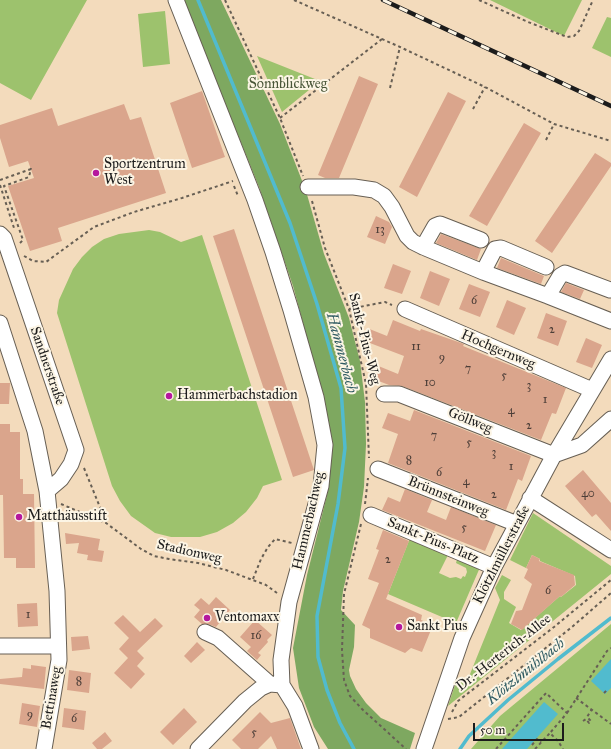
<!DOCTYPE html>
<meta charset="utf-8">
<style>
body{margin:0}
#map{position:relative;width:611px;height:749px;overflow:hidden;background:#f3dbbc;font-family:"IM FELL Great Primer",serif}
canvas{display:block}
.scale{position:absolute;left:473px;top:723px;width:91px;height:18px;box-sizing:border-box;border:2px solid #1c1c1c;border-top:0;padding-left:5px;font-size:12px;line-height:14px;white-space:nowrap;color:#1c1c1c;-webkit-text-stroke:3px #fcf5e5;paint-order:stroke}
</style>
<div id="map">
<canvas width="611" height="749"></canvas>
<div class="scale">50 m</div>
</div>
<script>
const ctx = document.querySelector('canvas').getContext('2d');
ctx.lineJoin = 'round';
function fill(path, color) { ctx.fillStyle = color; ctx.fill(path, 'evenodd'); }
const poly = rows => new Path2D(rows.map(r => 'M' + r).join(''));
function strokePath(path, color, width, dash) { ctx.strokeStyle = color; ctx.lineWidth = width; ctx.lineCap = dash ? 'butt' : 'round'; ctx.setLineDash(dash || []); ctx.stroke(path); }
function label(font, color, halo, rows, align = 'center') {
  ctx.font = font + ' "IM FELL Great Primer",serif'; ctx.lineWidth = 4; ctx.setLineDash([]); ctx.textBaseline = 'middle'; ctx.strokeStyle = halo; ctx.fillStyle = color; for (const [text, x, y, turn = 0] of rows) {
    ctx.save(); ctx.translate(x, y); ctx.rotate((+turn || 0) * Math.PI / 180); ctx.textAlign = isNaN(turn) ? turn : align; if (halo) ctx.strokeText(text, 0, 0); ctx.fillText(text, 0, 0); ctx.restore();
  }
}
const green = poly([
 [0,0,87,0,31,100,0,83],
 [490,0,582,0,564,36],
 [165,11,170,64,143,67,138,14],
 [607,17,611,18,611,57,592,48],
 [257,56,320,81,282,112],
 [149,230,160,232,181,242,202,235,282,480,263,486,257,498,246,512,233,523,217,532,200,537,171,537,155,533,131,516,120,501,112,486,57,313,59,300,73,269,82,257,92,247,104,239,119,234],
 [533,513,611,566,611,574,448,706,455,685,468,679,500,600,495,588,502,575,511,580,504,592,504,599,516,607,509,623,521,630,560,596,561,597,576,585,575,576,540,561,540,559,532,555,526,568,510,560],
 [410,538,449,553,439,573,450,578,456,577,461,579,463,576,465,577,467,572,466,568,456,563,458,556,481,565,456,623,388,594],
 [611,624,611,749,471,749,500,716]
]);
const forest = poly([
 [179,0,221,0,280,124,306,191,324,254,349,318,360,361,365,402,366,444,364,487,359,522,343,591,341,610,355,625,354,647,349,670,350,676,356,689,366,703,381,718,415,733,410,749,328,749,314,727,299,688,293,648,307,575,327,495,331,444,322,393,293,286,259,187,220,91]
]);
const water = poly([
 [611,659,611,688,605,694,591,681],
 [544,702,558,714,527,749,502,749]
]);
const stream = poly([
 [198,0,290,223,317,304,341,388,345,448,338,504,317,616,318,657,327,690,340,723,354,749],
 [460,749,469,736,508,700,558,659,611,618]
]);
const building = poly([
 [359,76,378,84,339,178,325,178,318,175],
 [202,91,225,157,192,168,170,103],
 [448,92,466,101,417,197,399,187],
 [124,104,130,120,141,117,166,193,58,228,62,241,30,251,8,186,34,178,28,161,9,167,0,138,0,125,52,108,58,126],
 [524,123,541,133,487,226,469,216],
 [595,153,611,163,611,166,552,253,535,241],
 [376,216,389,222,392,227,385,244,367,237],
 [234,229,314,470,293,477,213,236],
 [441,234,481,249,477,260,436,243],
 [501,258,544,276,541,284,497,268],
 [393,264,411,271,402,294,384,288],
 [430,271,450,279,439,306,420,298],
 [566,283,584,290,580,299,561,292],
 [469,284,490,292,480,317,459,309],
 [507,300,526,308,514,335,496,327],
 [546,313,567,321,558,346,537,338],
 [393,320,420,331,421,329,464,344,463,346,566,388,556,414,552,413,541,440,402,386,389,385,371,378,376,365,398,374,404,356,362,340,367,328,387,336],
 [586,338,602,345,592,368,576,362],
 [0,383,10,383,9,404,0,404],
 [414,410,531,456,522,481,518,479,506,510,388,463,398,434,382,428,388,413,410,421],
 [0,424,10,424,10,432,20,432,20,479,23,479,23,494,34,494,35,568,16,568,16,558,4,558,3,495,0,495],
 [583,470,611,503,611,531,596,514,592,517,565,486],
 [405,489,432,500,427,512,446,520,451,507,496,525,485,551,382,510,388,497,400,502],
 [383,530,409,541,386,599,422,615,421,620,433,625,422,652,411,648,405,653,370,638,370,629,362,625,379,583,368,579,379,550,376,549],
 [65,533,100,539,98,550,104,551,102,562,87,560,88,555,77,553,79,543,66,544],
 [532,555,540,559,539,561,574,575,575,585,561,597,560,596,522,630,511,624,516,611,522,610,532,584,524,578,528,569,526,568],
 [216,597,230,610,216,627,208,624,202,624,194,617,200,610,194,605,201,598,209,605],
 [37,603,38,626,18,627,17,604],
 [123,615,140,632,155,618,163,626,137,651,144,658,137,666,145,674,131,689,114,673,128,658,119,649,129,638,114,623],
 [255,620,272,635,267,640,268,642,258,653,261,655,257,660,247,651,251,647,240,637],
 [88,636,90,649,72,651,71,637],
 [197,642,205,650,191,663,184,656],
 [31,665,46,667,44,689,0,684,0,679,22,677,23,668,31,669],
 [69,670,91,673,89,693,67,690],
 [22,703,40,706,37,727,19,724],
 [64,708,86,711,84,730,62,727],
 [184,708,197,722,173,745,160,732],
 [260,712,271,723,290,718,301,749,277,749,271,736,258,749,241,749,232,740],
 [105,732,112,741,102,749,97,749,92,743]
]);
const path = poly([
 [225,0,280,118,303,176],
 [294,0,400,47,485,87,554,124,611,141],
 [479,0,528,22,567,37,574,36,579,31,593,0],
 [390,88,400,47],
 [473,109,485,87],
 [280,118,382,39],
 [546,140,554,124],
 [0,180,31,169],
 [0,185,14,228],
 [234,186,238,196],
 [312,201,325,248,349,309,366,384,369,458],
 [20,243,23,240,4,186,29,177,31,168],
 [24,256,33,261,46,262,94,227,134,212,182,198,233,181],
 [349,309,385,302,392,305],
 [84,468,106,522],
 [61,504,106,523,141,549,154,556,169,559,198,563,226,570,266,585,277,593],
 [365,504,368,478],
 [361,524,344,594,342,650,344,680,350,696,362,709,406,749],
 [253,579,261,559,268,547,275,539,292,543],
 [604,693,607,690],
 [576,698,611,724],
 [452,712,458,701,554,627,611,580],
 [567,713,607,651,611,648],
 [448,719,459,717,572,627,611,593],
 [583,721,586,719,589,723,591,721,587,717,592,709],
 [532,745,537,739,541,742],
 [496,749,546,693,567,713,550,733],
 [535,749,550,733,558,741,563,749]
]);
const minor = poly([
 [176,0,255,200,273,252,291,310,316,397,325,445,321,486,289,602,281,660,282,685,295,706,311,749],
 [308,187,354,187,374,190,384,196,392,207,407,236,413,242,423,247,483,272,548,296,611,321],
 [0,234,4,238,76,450,71,464,61,479,47,491],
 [423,247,435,226,440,224,481,240],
 [483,272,495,249,501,248,546,267],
 [548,296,560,276,565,273,610,290],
 [405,309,592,390],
 [0,323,35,431,47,491,57,591,59,660,44,749],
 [384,394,399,394,554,455,582,445,611,419],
 [378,469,517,524],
 [530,498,611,550],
 [371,515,494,567],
 [205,632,218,638,270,684],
 [0,646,58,646],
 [198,749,245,701,261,688,270,684,282,685],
 [424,749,462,638,494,567,554,455,611,359]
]);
const rail = poly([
 [383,0,611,106]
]);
const markers = [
 [96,173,4,"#b5179e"],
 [169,396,4,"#b5179e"],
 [19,517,4,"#b5179e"],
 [207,618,4,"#b5179e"],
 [399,627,4,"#b5179e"]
];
const numberNames = [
 ["13",380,230],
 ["6",474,301],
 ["2",552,330],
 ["11",416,347],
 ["9",442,358],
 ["7",468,369],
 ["5",504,376],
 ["10",430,383],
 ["3",529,386],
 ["1",545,400],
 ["4",511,411],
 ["2",529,426],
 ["7",434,436],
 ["5",469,443],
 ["3",494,453],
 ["8",409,461],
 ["1",511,467],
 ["6",439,473],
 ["4",466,482],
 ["40",588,494],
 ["2",494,495],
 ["5",464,528],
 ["2",388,560],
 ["6",548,591],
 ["1",28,615],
 ["16",256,636],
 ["8",79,682],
 ["9",30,715],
 ["6",74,719],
 ["5",254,733]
];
const parkNames = [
 ["Sonnblickweg",288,85]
];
const poiNames = [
 ["Sportzentrum",104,165],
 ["West",104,181],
 ["Hammerbachstadion",177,396],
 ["Matthäusstift",27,517],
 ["Ventomaxx",215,618],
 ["Sankt Pius",407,627]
];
const streetNames = [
 ["Sankt-Pius-Weg",364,339,76],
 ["Hochgernweg",498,350,23],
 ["Sandnerstraße",47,366,71],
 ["Göllweg",470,421,22],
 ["Brünnsteinweg",448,497,22],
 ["Hammerbachweg",309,521,-77],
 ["Sankt-Pius-Platz",433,541,23],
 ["Stadionweg",189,552,13],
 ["Klötzlmüllerstraße",502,555,-63],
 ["Dr.-Herterich-Allee",504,653,-38],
 ["Bettinaweg",52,698,-80]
];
const waterNames = [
 ["Hammerbach",341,353,75],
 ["Klötzlmühlbach",526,672,-39]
];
fill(green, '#9dc26d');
fill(forest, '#7ea860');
fill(water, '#51bbce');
strokePath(stream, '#51bbce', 3.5);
fill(building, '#daa58c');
strokePath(minor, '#675f54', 17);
strokePath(path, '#675f54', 2, [3, 3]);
strokePath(minor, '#fff', 15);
strokePath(rail, '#1c1c1c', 4.5);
strokePath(rail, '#fcf5e5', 3, [9]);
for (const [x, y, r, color] of markers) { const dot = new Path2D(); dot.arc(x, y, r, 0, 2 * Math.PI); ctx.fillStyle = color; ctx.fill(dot); strokePath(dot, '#fcf5e5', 1.5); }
label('12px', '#4c3e38', null, numberNames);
label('14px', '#495638', '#fcf5e5', parkNames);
label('14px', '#1c1c1c', '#fcf5e5', poiNames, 'left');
label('14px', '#1c1c1c', '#fcf5e5', streetNames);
label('italic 15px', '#315c63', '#fcf5e5', waterNames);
</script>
